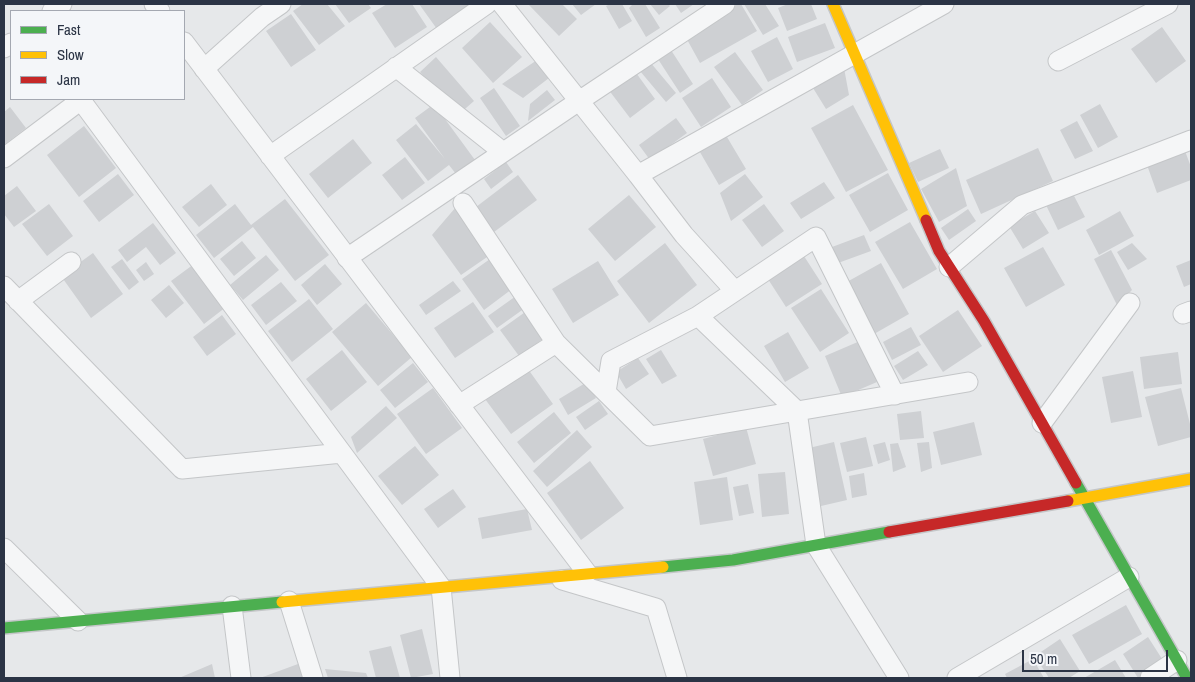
<!DOCTYPE html>
<style>
body{margin:0}
#map{position:relative;width:1195px;height:682px;overflow:hidden;background:#e6e8ea;font-family:"Archivo Narrow",sans-serif}
canvas{display:block}
.frame{position:absolute;inset:0;border:5px solid #2b3445;pointer-events:none}
.legend{position:absolute;left:10px;top:10px;width:175px;height:90px;box-sizing:border-box;background:#f4f6f9;border:1px solid #a4a8b1;margin:0;padding:6px 9px;list-style:none;font-size:15px;color:#2b3445}
.legend li{display:flex;align-items:center;gap:10px;height:25px}
.legend b{width:25px;border:1px solid #a4a8b1}
.scale{position:absolute;left:1022px;top:650px;width:146px;height:22px;box-sizing:border-box;border:2px solid #2b3445;border-top:0;padding-left:6px;font-size:15px;line-height:18px;white-space:nowrap;color:#2b3445;-webkit-text-stroke:4px #f4f6f9;paint-order:stroke}
</style>
<div id="map">
<canvas width="1195" height="682"></canvas>
<div class="frame"></div>
<ul class="legend">
<li><b style="height:6px;background:#4caf50"></b>Fast</li>
<li><b style="height:6px;background:#ffc107"></b>Slow</li>
<li><b style="height:6px;background:#c62828"></b>Jam</li>
</ul>
<div class="scale">50 m</div>
</div>
<script>
const ctx = document.querySelector('canvas').getContext('2d');
ctx.lineJoin = 'round';
function fill(path, color) { ctx.fillStyle = color; ctx.fill(path, 'evenodd'); }
const poly = rows => new Path2D(rows.map(r => 'M' + r).join(''));
function strokePath(path, color, width, dash) { ctx.strokeStyle = color; ctx.lineWidth = width; ctx.lineCap = dash ? 'butt' : 'round'; ctx.setLineDash(dash || []); ctx.stroke(path); }
const building = poly([
 [303,4,327,4,345,26,319,45,293,11],
 [335,4,368,4,371,8,349,23],
 [387,4,412,4,427,27,395,48,372,13],
 [419,4,469,4,470,5,437,29],
 [528,4,562,4,577,19,559,36],
 [572,4,596,4,581,15],
 [610,4,622,4,632,21,619,29,606,6],
 [633,4,645,4,660,28,646,37,629,8],
 [650,4,668,4,670,6,659,15],
 [675,4,694,4,681,13],
 [738,4,741,4,757,31,700,63,684,34],
 [744,4,765,4,779,26,763,35],
 [788,4,811,4,817,19,787,31,778,8],
 [291,14,316,50,291,67,266,31],
 [490,22,522,57,493,83,462,48],
 [825,23,835,48,797,62,788,37],
 [1162,27,1186,61,1156,83,1131,49],
 [777,37,793,69,768,82,751,51],
 [669,47,693,84,680,93,656,56],
 [735,52,763,90,742,105,714,67],
 [436,57,474,101,458,115,420,72],
 [537,60,549,78,523,98,502,84],
 [650,62,676,93,666,102,640,71],
 [844,68,849,95,826,109,813,88],
 [634,70,655,99,630,118,608,89],
 [712,78,731,107,701,127,682,98],
 [494,88,520,126,506,136,480,98],
 [547,90,555,100,528,121,530,104],
 [434,104,475,160,456,174,449,165,428,181,396,140,416,124,445,159,415,118],
 [1100,104,1118,137,1098,148,1080,115],
 [853,105,888,170,846,192,811,128],
 [10,107,26,128,4,145,4,112],
 [676,118,687,133,650,160,639,145],
 [1077,121,1093,151,1075,159,1060,130],
 [84,126,116,168,79,197,47,155],
 [724,132,746,169,719,185,697,147],
 [353,139,372,163,328,198,309,174],
 [1038,148,1053,181,981,214,966,180],
 [940,149,949,168,918,182,909,163],
 [1185,151,1191,167,1191,180,1157,193,1147,165],
 [405,157,425,183,402,200,382,175],
 [506,162,513,172,491,189,484,179],
 [956,168,967,206,939,222,921,189],
 [888,173,908,210,870,232,849,195],
 [118,174,134,195,99,222,83,201],
 [745,174,763,197,731,221,720,193],
 [518,175,537,200,494,232,476,207],
 [824,182,835,198,801,219,790,203],
 [211,184,227,205,199,227,182,207],
 [17,186,36,211,14,227,4,214,4,196],
 [1072,192,1085,217,1058,230,1046,205],
 [629,195,656,227,615,261,588,229],
 [285,199,329,255,295,281,253,227,214,258,196,235,235,204,251,225],
 [49,204,73,236,47,256,22,224],
 [764,204,784,231,762,247,742,220],
 [456,207,490,255,461,275,432,235],
 [968,209,976,221,949,240,941,228],
 [1035,211,1049,233,1023,249,1009,226],
 [1120,211,1134,236,1099,255,1086,230],
 [910,222,937,269,903,289,875,242],
 [153,223,176,253,160,265,146,247,127,262,118,250],
 [864,235,871,251,838,263,832,247],
 [242,241,256,258,234,276,220,259],
 [665,243,697,285,649,323,617,281],
 [1132,243,1147,259,1128,270,1117,252],
 [1043,247,1065,285,1026,307,1004,268],
 [1111,250,1132,290,1117,305,1094,259],
 [93,253,123,294,91,318,61,276],
 [802,253,822,284,786,307,766,276],
 [266,255,279,270,243,300,230,285],
 [122,259,139,282,129,290,111,267],
 [490,259,512,289,484,310,462,279],
 [1191,260,1191,284,1184,287,1176,266],
 [598,261,619,295,573,323,552,289],
 [146,262,154,274,144,281,136,270],
 [881,263,909,314,874,334,845,283],
 [194,264,226,307,204,324,171,281],
 [325,264,342,284,317,305,301,285],
 [453,281,461,291,426,315,419,305],
 [281,282,297,301,266,325,251,305],
 [169,285,184,303,166,318,151,300],
 [821,289,849,333,820,352,791,308],
 [516,296,525,308,497,328,488,316],
 [309,299,333,329,292,362,268,331],
 [473,302,494,332,455,358,434,328],
 [366,303,412,357,378,386,332,332],
 [528,310,547,336,519,356,500,330],
 [958,310,982,346,943,372,919,336],
 [222,315,236,334,207,356,193,337],
 [911,327,921,345,892,360,883,342],
 [788,332,809,368,785,382,764,346],
 [860,341,877,382,842,397,825,356],
 [342,350,367,382,331,411,306,379],
 [661,350,677,376,662,384,646,359],
 [918,351,928,365,903,380,894,366],
 [1178,352,1182,384,1144,389,1140,357],
 [638,358,649,374,626,389,616,372],
 [413,363,428,382,395,408,380,390],
 [528,369,553,404,511,434,485,399],
 [1133,371,1142,417,1111,423,1102,377],
 [587,382,596,398,568,415,559,399],
 [433,388,462,428,426,454,397,414],
 [1181,388,1191,428,1191,437,1158,446,1145,397],
 [599,401,608,414,585,430,576,417],
 [386,406,397,418,357,453,351,437],
 [921,411,924,438,900,440,897,414],
 [554,412,571,433,534,463,517,442],
 [974,422,982,455,941,465,933,432],
 [746,427,756,464,713,476,703,439],
 [577,430,592,447,547,487,533,471],
 [866,437,873,466,847,472,840,443],
 [834,442,847,500,821,506,809,448],
 [885,442,890,460,878,464,873,445],
 [929,442,932,468,921,472,917,443],
 [898,443,906,467,893,472,890,444],
 [415,446,439,475,402,505,378,476],
 [590,461,624,508,581,540,547,493],
 [785,472,789,514,762,517,758,474],
 [864,473,867,495,852,498,849,476],
 [727,477,733,520,700,525,694,482],
 [748,484,754,513,739,516,733,487],
 [453,489,466,507,438,528,424,509],
 [527,509,532,530,482,539,478,518],
 [1126,605,1142,634,1089,664,1072,635],
 [422,629,433,674,411,678,400,635],
 [1148,637,1164,662,1138,678,1123,654],
 [1060,639,1080,671,1069,678,1049,678,1035,656],
 [391,646,400,678,376,678,369,651],
 [1033,659,1044,678,1007,678,1005,674],
 [1115,660,1126,678,1084,678],
 [212,664,215,678,179,678],
 [298,664,303,678,260,678],
 [325,669,366,673,368,678,328,678]
]);
const street = poly([
 [154,4,160,11],
 [502,4,638,175,944,4],
 [52,11,62,4],
 [184,42,587,573],
 [4,48,11,43],
 [1058,61,1168,4],
 [396,67,503,152],
 [204,69,262,17,281,4],
 [80,99,441,587,450,678],
 [270,156,487,4],
 [4,158,81,100],
 [638,175,684,235,735,291],
 [463,203,556,343],
 [347,258,579,101,725,4],
 [949,267,1022,205,1191,140],
 [4,286,182,469,342,453],
 [18,301,71,262],
 [1183,314,1191,311],
 [698,316,797,411,816,545,899,678],
 [606,392,611,361,698,316,816,237,895,395],
 [459,405,556,343,650,436,968,382],
 [1042,423,1130,303],
 [4,548,78,621],
 [562,580,656,608,677,678],
 [289,601,313,678],
 [232,606,241,678],
 [957,678,1129,577],
 [1150,678,1177,660]
]);
const fast = poly([
 [1076,483,1187,678],
 [663,567,733,560,889,532],
 [4,628,282,602]
]);
const slow = poly([
 [833,4,926,220],
 [1068,501,1191,479],
 [282,602,663,567]
]);
const jam = poly([
 [926,220,939,251,984,321,1076,483],
 [889,532,1068,501]
]);
fill(building, '#ced0d3');
strokePath(street, '#c4c6c8', 21);
strokePath(fast, '#c4c6c8', 14);
strokePath(slow, '#c4c6c8', 14);
strokePath(jam, '#c4c6c8', 14);
strokePath(street, '#f5f6f7', 19);
strokePath(fast, '#4caf50', 11);
strokePath(slow, '#ffc107', 11);
strokePath(jam, '#c62828', 11);
</script>
